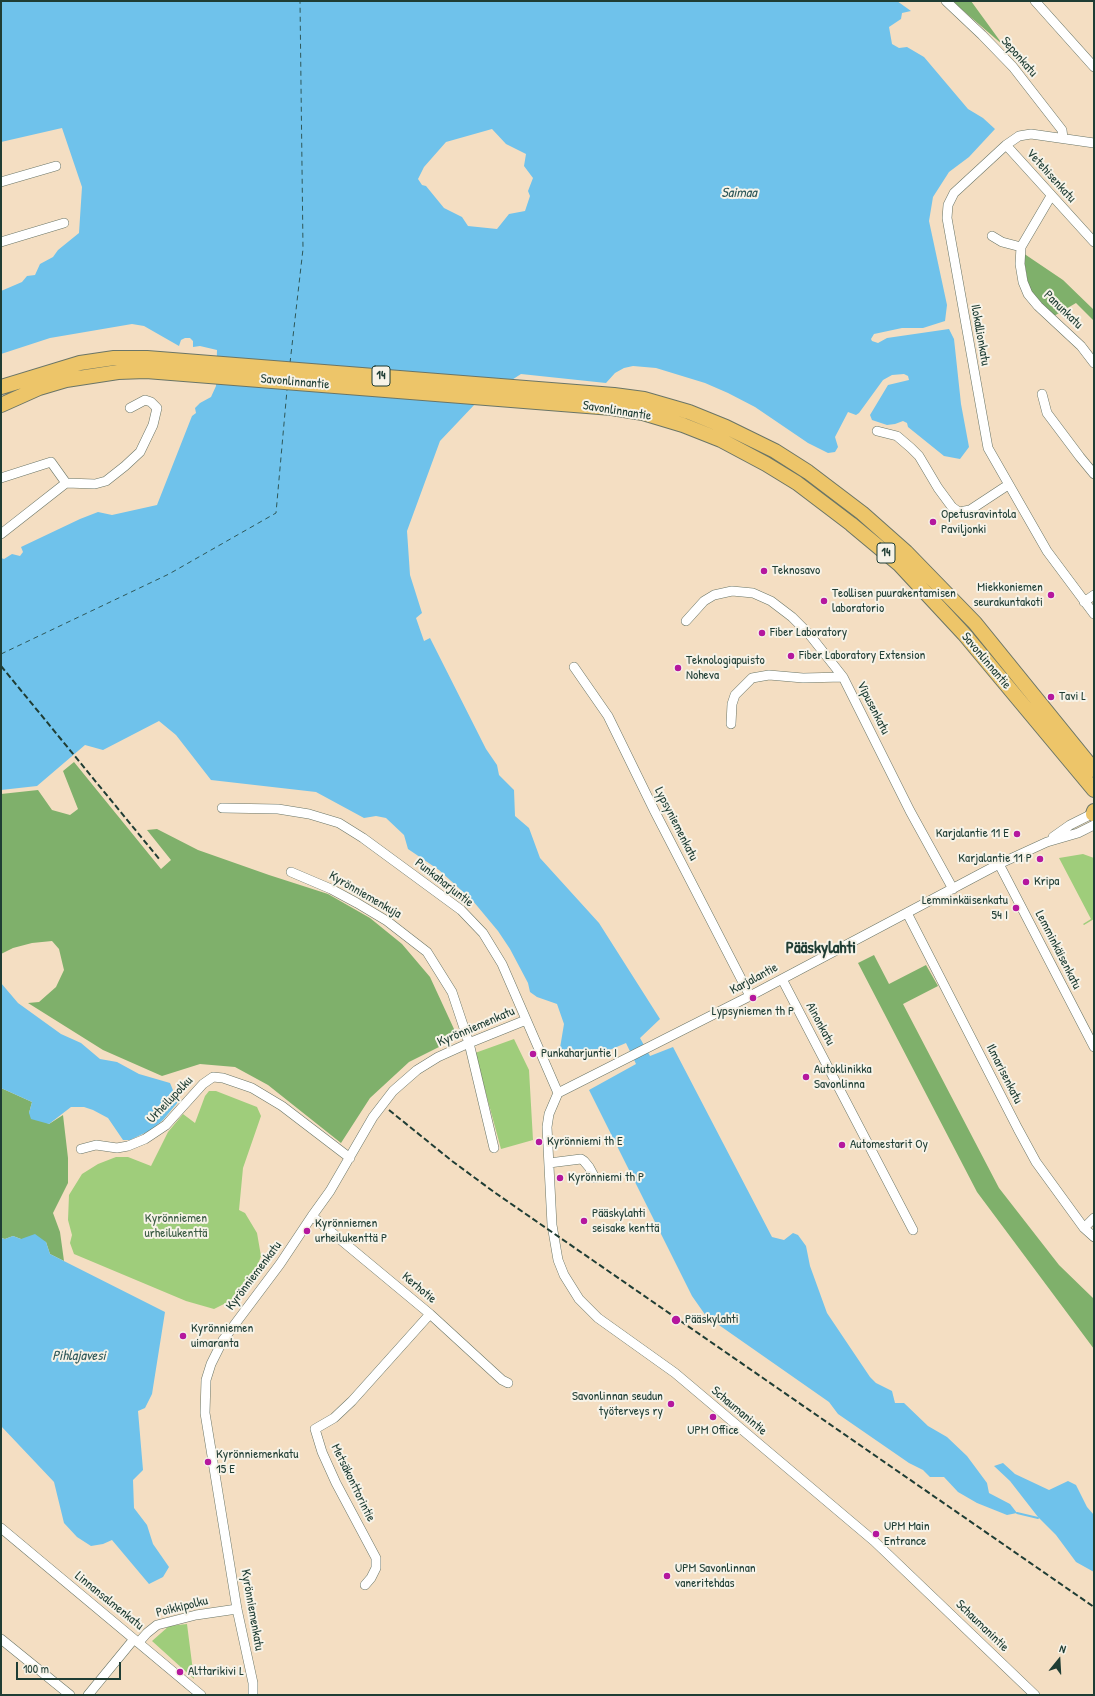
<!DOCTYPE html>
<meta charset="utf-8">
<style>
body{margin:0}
#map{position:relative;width:1095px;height:1696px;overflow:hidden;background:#f4dec2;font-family:"Patrick Hand",sans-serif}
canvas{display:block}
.frame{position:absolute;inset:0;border:2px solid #1f3d34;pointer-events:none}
.north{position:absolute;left:1039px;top:1640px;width:40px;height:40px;-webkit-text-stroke:3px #f7f3e8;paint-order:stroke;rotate:18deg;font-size:11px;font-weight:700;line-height:16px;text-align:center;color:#1f3d34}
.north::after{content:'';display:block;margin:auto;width:14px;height:18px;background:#1f3d34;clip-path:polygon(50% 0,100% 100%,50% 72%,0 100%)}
.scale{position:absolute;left:16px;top:1662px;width:105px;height:18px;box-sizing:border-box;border:2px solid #1f3d34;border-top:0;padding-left:5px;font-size:12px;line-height:14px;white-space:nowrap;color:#1f3d34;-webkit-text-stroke:3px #f7f3e8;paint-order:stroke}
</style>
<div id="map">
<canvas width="1095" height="1696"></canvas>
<div class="frame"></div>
<div class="north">N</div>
<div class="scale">100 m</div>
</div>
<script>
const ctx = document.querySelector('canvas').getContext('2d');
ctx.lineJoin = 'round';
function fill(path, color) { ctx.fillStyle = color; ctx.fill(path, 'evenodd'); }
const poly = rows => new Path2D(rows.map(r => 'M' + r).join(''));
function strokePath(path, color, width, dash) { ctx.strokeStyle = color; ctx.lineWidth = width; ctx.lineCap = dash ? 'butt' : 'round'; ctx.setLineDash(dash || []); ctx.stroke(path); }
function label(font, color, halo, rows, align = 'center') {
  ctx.font = font + ' "Patrick Hand",sans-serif'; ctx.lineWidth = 4; ctx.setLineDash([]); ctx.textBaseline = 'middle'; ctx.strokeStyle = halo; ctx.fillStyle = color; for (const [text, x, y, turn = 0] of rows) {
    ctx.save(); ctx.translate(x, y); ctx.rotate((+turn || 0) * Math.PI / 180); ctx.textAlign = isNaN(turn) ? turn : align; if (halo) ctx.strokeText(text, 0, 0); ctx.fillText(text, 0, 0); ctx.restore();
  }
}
const green = poly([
 [1083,854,1094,858,1094,919,1084,925,1083,924,1091,919,1059,858],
 [514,1039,529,1070,533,1140,501,1149,475,1053],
 [209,1091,216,1091,257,1107,261,1116,243,1168,239,1210,245,1213,257,1233,261,1256,252,1282,234,1299,214,1309,186,1301,74,1254,70,1243,72,1235,68,1220,69,1195,82,1174,98,1164,116,1157,128,1157,151,1166,168,1132,183,1114,195,1123,205,1096],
 [187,1624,194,1679,152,1641,169,1626]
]);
const forest = poly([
 [952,1,971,1,1003,45],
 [1023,253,1063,280,1094,310,1094,321,1076,303,1054,316,1029,290],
 [74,762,161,869,171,860,147,830,157,829,198,850,269,875,328,894,370,918,402,944,430,977,454,1029,453,1040,409,1062,370,1098,341,1143,268,1085,235,1067,200,1064,162,1076,103,1050,28,1003,39,1002,56,987,64,970,59,949,52,941,32,943,13,948,1,954,1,794,38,790,52,810,70,815,78,809,63,771],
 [874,955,889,984,926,965,938,986,903,1004,999,1188,1059,1265,1094,1299,1094,1349,977,1192,858,963],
 [1,1088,32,1102,29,1113,49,1124,63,1115,68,1158,68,1183,53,1213,60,1232,64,1261,50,1254,46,1242,21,1239,13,1236,5,1239,1,1238]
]);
const water = poly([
 [1,1,897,1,911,11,902,13,901,19,889,27,892,44,899,48,907,47,924,57,968,109,983,118,995,129,969,157,949,172,933,197,929,221,947,305,945,321,923,328,902,328,874,334,871,339,872,341,878,343,887,338,949,329,954,339,961,404,969,447,960,459,944,456,908,427,907,423,903,421,895,424,887,425,872,420,870,415,888,385,909,380,908,376,904,374,892,375,883,380,859,413,856,415,848,412,835,437,838,447,835,452,828,453,808,443,755,407,728,393,705,383,656,368,633,366,624,368,615,373,606,383,521,374,476,403,440,441,407,531,410,575,422,613,416,618,424,641,430,638,486,749,497,765,499,775,514,790,515,816,529,828,540,858,599,923,660,1019,640,1038,650,1056,673,1047,772,1237,784,1240,793,1233,798,1235,806,1246,810,1266,827,1313,870,1377,876,1383,892,1391,895,1403,904,1403,928,1426,947,1437,967,1456,987,1483,989,1493,1010,1504,1017,1513,1007,1515,977,1503,958,1492,944,1477,930,1477,923,1470,909,1463,838,1414,829,1402,706,1316,692,1296,589,1090,636,1064,626,1043,593,1057,576,1059,566,1057,560,1048,564,1024,557,1004,537,997,530,992,528,983,510,949,498,931,473,901,439,870,408,849,404,835,386,818,376,816,364,818,316,792,211,780,176,735,159,721,103,750,85,745,37,786,1,790,1,558,4,559,12,554,20,556,23,552,21,547,80,519,98,512,112,515,157,505,192,416,196,413,195,408,200,403,211,397,216,386,217,350,200,346,193,347,193,341,190,338,185,338,181,340,179,346,144,326,132,324,50,338,1,354,1,291,22,282,27,276,35,275,40,264,53,257,58,250,79,233,82,187,62,128,1,142],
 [492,129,506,144,526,154,524,166,533,178,528,191,530,196,525,211,509,214,497,229,468,226,462,217,444,208,426,186,422,185,418,179,424,167,446,142],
 [1,983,18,1003,61,1034,81,1043,100,1059,117,1062,139,1074,170,1083,178,1102,163,1120,151,1130,130,1140,123,1140,108,1118,93,1110,84,1107,71,1107,49,1124,31,1119,29,1113,32,1102,1,1088],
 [35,1234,46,1242,50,1254,165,1312,152,1394,145,1408,138,1411,143,1470,133,1480,134,1508,147,1525,153,1544,169,1567,163,1577,149,1584,112,1540,103,1544,91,1546,77,1537,64,1523,54,1482,1,1426,1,1238,5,1239,13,1236,21,1239],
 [1003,1463,1015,1474,1049,1490,1068,1481,1076,1485,1087,1507,1094,1515,1094,1572,1076,1562,1056,1535,1038,1517,1010,1481,994,1466]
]);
const stream = poly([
 [1017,1513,1038,1518]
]);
const ferry = poly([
 [290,363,303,249,300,1],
 [1,654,169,574,276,513,287,390]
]);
const minor = poly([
 [946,1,982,35,1013,67,1062,130,1063,138],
 [1035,1,1094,67],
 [1094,143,1031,134,1019,136,1006,145,954,193,948,205,947,218,988,448,1047,551,1094,614],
 [1006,145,1094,242],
 [1,182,56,166],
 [1051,196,1021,247,1020,264,1023,282,1028,294,1038,306,1081,346,1094,363],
 [992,236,1002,242,1021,247],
 [1,242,64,223],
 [1042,394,1047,413,1080,457,1094,474],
 [877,431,897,436,911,448,919,456,938,488,952,507,959,512,970,510,1008,485],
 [1,478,51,462,66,483],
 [1,534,66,483,95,484,106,481,125,466,140,452,153,425,157,408,151,402,145,400,130,408],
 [1084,602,1094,595],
 [686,621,704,601,714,595,732,591,753,593,771,601,792,617,809,634,843,677,910,811,953,889],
 [574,667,608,716,654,810,750,996],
 [731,724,732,704,735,695,752,678,769,675,803,678,843,677],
 [222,808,278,809,309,814,339,823,363,838,461,910,483,933,502,964,558,1093],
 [1053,837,1070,825,1094,813],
 [999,864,1094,1047],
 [291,872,331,889,357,903,387,921,427,952,452,992,469,1043,494,1148],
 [907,913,1018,1129,1036,1162,1084,1228,1094,1237],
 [782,979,913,1230],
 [558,1093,549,1114,547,1127,552,1225,558,1260,564,1275,579,1299,598,1318,675,1373,874,1541,1035,1695],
 [558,1093,750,996,999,864,1047,842,1078,833,1094,825],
 [81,1149,96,1145,117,1148,128,1146,145,1139,166,1125,203,1084,213,1077,223,1078,252,1088,282,1106,350,1158],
 [549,1163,581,1159,584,1161,589,1167,595,1178],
 [312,1216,430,1314,502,1380,508,1383],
 [1084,1228,1094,1218],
 [1,1528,201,1695],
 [365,1585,371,1578,376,1568,376,1558,336,1483,322,1452,315,1429,334,1418,352,1401,430,1314],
 [1,1639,70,1695],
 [139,1642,147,1633,157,1625,196,1615,237,1609],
 [88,1695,134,1639],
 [253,1695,253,1683,237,1609,205,1413,206,1380,211,1364,223,1340,280,1264,312,1216,330,1191,373,1117,393,1091,417,1070,438,1057,469,1043,526,1020]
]);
const highway = poly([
 [1,387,80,363,114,358,147,358,614,395,644,399,689,412,726,427,775,451,808,472,862,513,906,552,975,623,1094,770],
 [1,405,39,388,66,380,118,372,146,371,612,408,643,413,683,425,721,440,766,464,797,483,851,524,899,564,964,634,1094,790],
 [1093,814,1094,811]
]);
const rail = poly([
 [1,666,160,860],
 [389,1110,452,1161,494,1192,1094,1607]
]);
const markers = [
 [933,522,4,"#b5179e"],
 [764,571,4,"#b5179e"],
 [1051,595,4,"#b5179e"],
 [824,601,4,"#b5179e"],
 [762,633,4,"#b5179e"],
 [791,656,4,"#b5179e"],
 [678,668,4,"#b5179e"],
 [1051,697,4,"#b5179e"],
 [1017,834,4,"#b5179e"],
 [1040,859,4,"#b5179e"],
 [1026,882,4,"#b5179e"],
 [1016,908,4,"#b5179e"],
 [753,998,4,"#b5179e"],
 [533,1054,4,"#b5179e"],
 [806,1077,4,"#b5179e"],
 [539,1142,4,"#b5179e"],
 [842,1145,4,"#b5179e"],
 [560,1178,4,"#b5179e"],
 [584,1221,4,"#b5179e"],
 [307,1231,4,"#b5179e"],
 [676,1320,5,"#b5179e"],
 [183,1336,4,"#b5179e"],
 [671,1404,4,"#b5179e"],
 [713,1417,4,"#b5179e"],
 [208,1462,4,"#b5179e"],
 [876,1534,4,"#b5179e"],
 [667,1576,4,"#b5179e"],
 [180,1672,4,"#b5179e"]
];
const shields = [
 [381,376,18],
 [886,553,18]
];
const shieldNames = [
 ["14",381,376],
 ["14",886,553]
];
const streetNames = [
 ["Seponkatu",1019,57,49],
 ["Vetehisenkatu",1051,176,48],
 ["Panunkatu",1063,310,44],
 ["Ilokallionkatu",980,335,80],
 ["Savonlinnantie",295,382,5],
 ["Savonlinnantie",617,411,9],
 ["Savonlinnantie",986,661,50],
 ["Vipusenkatu",873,708,63],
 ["Lypsyniemenkatu",676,824,63],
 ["Punkaharjuntie",444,883,38],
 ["Kyrönniemenkuja",365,895,30],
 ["Lemminkäisenkatu",1058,950,63],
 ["Karjalantie",754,979,-28],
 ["Ainonkatu",820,1024,62],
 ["Kyrönniemenkatu",476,1027,-23],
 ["Ilmarisenkatu",1004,1074,63],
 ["Urheilupolku",170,1100,-46],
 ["Kyrönniemenkatu",254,1276,-53],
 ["Kerhotie",419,1288,40],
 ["Schaumanintie",739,1411,40],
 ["Metsäkonttorintie",353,1483,64],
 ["Linnansalmenkatu",109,1601,39],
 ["Poikkipolku",182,1607,-14],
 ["Kyrönniemenkatu",252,1610,80],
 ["Schaumanintie",982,1626,44]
];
const poiNames = [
 ["Opetusravintola",941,515],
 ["Paviljonki",941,530],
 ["Teknosavo",772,571],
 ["Miekkoniemen",1043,588,"right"],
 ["seurakuntakoti",1043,603,"right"],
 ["Teollisen puurakentamisen",832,594],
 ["laboratorio",832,609],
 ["Fiber Laboratory",770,633],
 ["Fiber Laboratory Extension",799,656],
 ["Teknologiapuisto",686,661],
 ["Noheva",686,676],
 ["Tavi L",1059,697],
 ["Karjalantie 11 E",1009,834,"right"],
 ["Karjalantie 11 P",1032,859,"right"],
 ["Kripa",1034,882],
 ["Lemminkäisenkatu",1008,901,"right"],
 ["54 I",1008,916,"right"],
 ["Lypsyniemen th P",753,1012,"center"],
 ["Punkaharjuntie I",541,1054],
 ["Autoklinikka",814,1070],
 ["Savonlinna",814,1085],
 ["Kyrönniemi th E",547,1142],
 ["Automestarit Oy",850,1145],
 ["Kyrönniemi th P",568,1178],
 ["Pääskylahti",592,1214],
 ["seisake kenttä",592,1229],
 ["Kyrönniemen",315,1224],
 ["urheilukenttä P",315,1239],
 ["Pääskylahti",685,1320],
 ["Kyrönniemen",191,1329],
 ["uimaranta",191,1344],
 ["Savonlinnan seudun",663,1397,"right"],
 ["työterveys ry",663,1412,"right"],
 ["UPM Office",713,1431,"center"],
 ["Kyrönniemenkatu",216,1455],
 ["15 E",216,1470],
 ["UPM Main",884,1527],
 ["Entrance",884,1542],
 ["UPM Savonlinnan",675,1569],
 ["vaneritehdas",675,1584],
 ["Alttarikivi L",188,1672]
];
const parkNames = [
 ["Kyrönniemen",176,1219],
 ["urheilukenttä",176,1234]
];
const waterNames = [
 ["Saimaa",739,193],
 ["Pihlajavesi",79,1356]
];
const districtNames = [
 ["Pääskylahti",821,948]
];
fill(green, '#9fcd7b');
fill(forest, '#7fb06b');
fill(water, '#6fc2eb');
strokePath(stream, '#6fc2eb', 2);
strokePath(ferry, '#2f5859', 1, [5, 4]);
strokePath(minor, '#6a7566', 10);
strokePath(highway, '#6a7566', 16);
strokePath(minor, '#fff', 9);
strokePath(highway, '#edc569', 14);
strokePath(rail, '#1f3d34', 2, [6, 3]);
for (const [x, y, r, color] of markers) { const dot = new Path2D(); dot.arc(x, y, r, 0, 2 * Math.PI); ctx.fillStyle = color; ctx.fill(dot); strokePath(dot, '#f7f3e8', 1.5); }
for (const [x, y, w] of shields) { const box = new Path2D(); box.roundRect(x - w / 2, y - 10, w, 20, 3); ctx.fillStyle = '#f7f3e8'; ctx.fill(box); strokePath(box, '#1f3d34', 1); }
label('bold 12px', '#1f3d34', null, shieldNames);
label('13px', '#1f3d34', '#f7f3e8', streetNames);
label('13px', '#1f3d34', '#f7f3e8', poiNames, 'left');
label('13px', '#395a42', '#f7f3e8', parkNames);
label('italic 14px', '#2f5859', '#f7f3e8', waterNames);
label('bold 17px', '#1f3d34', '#f7f3e8', districtNames);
</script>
